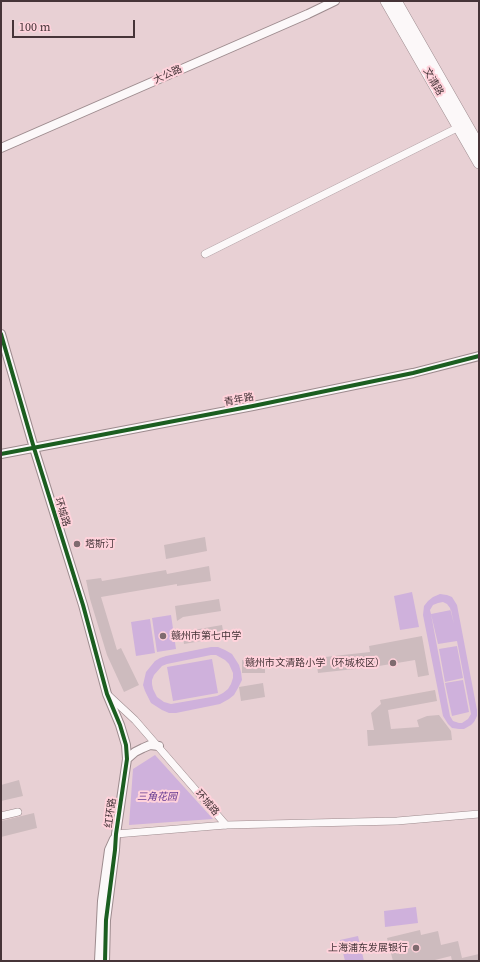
<!DOCTYPE html>
<meta charset="utf-8">
<style>
body{margin:0}
#map{position:relative;width:480px;height:962px;overflow:hidden;background:#e8d0d4;font-family:"Source Serif 4",serif}
canvas{display:block}
.frame{position:absolute;inset:0;border:2px solid #463438;pointer-events:none}
.scale{position:absolute;left:12px;top:20px;width:123px;height:18px;box-sizing:border-box;border:2px solid #463438;border-top:0;padding-left:5px;font-size:12px;line-height:14px;white-space:nowrap;color:#463438;-webkit-text-stroke:3px #ffd2db;paint-order:stroke}
</style>
<div id="map">
<canvas width="480" height="962"></canvas>
<div class="frame"></div>
<div class="scale">100 m</div>
</div>
<script>
const ctx = document.querySelector('canvas').getContext('2d');
ctx.lineJoin = 'round';
function fill(path, color) { ctx.fillStyle = color; ctx.fill(path, 'evenodd'); }
const poly = rows => new Path2D(rows.map(r => 'M' + r).join(''));
function strokePath(path, color, width, dash) { ctx.strokeStyle = color; ctx.lineWidth = width; ctx.lineCap = dash ? 'butt' : 'round'; ctx.setLineDash(dash || []); ctx.stroke(path); }
function label(font, color, halo, rows, align = 'center') {
  ctx.font = font + ' "Source Serif 4","Noto Sans SC",serif'; ctx.lineWidth = 4; ctx.setLineDash([]); ctx.textBaseline = 'middle'; ctx.strokeStyle = halo; ctx.fillStyle = color; for (const [text, x, y, turn = 0] of rows) {
    ctx.save(); ctx.translate(x, y); ctx.rotate((+turn || 0) * Math.PI / 180); ctx.textAlign = isNaN(turn) ? turn : align; if (halo) ctx.strokeText(text, 0, 0); ctx.fillText(text, 0, 0); ctx.restore();
  }
}
const green = poly([
 [412,592,419,627,400,630,394,596],
 [440,594,447,595,452,597,457,605,477,710,477,716,474,722,471,725,464,729,459,729,452,728,448,724,443,716,423,615,424,606,428,601,433,597],
 [443,602,447,604,450,608,454,624,451,610,431,614,438,644,457,641,471,714,468,719,462,723,459,723,453,721,450,716,431,614,430,610,433,605,438,603],
 [171,615,176,649,157,652,152,618],
 [150,619,155,653,136,656,131,622],
 [457,646,463,678,445,682,439,649],
 [211,647,218,647,225,650,232,654,239,665,241,672,242,680,238,688,234,695,229,699,220,704,176,713,169,713,162,710,151,703,145,691,143,685,146,672,155,661,160,658,166,656],
 [211,655,216,655,225,660,229,664,233,673,233,678,231,684,228,689,223,693,217,696,171,704,164,702,157,697,153,689,152,684,152,680,154,675,162,666,167,664],
 [212,659,218,693,173,701,167,667],
 [463,680,469,712,452,716,445,683],
 [155,755,213,819,129,825,133,769],
 [416,907,418,923,385,927,384,911],
 [358,936,364,961,345,961,340,940]
]);
const building = poly([
 [205,537,207,551,166,559,164,545],
 [209,566,211,581,177,586,177,584,101,597,117,650,121,648,139,685,124,692,107,655,90,599,86,580,101,578,102,581,166,570,167,574],
 [219,599,221,611,183,617,177,621,175,606],
 [222,625,224,637,184,644,182,632],
 [422,636,429,675,418,677,415,660,373,667,318,673,316,658,370,652,369,646],
 [242,660,265,660,265,673,242,673],
 [263,683,265,697,241,701,239,687],
 [435,690,437,701,388,710,391,729,419,727,417,720,427,716,439,715,451,731,452,740,368,746,367,730,374,730,371,713,381,704,380,700],
 [19,780,23,796,1,801,1,785],
 [34,813,37,828,1,837,1,821],
 [420,930,421,935,438,931,441,945,458,941,462,958,479,954,479,961,452,961,451,956,431,961,393,961,387,938]
]);
const minor = poly([
 [205,254,459,127],
 [107,694,135,720,226,825],
 [1,816,18,812],
 [116,834,226,825,397,821,479,814]
]);
const tertiary = poly([
 [1,148,308,14,335,1],
 [1,334,34,448,83,605,107,694,120,725,126,745,127,759,116,834,115,850,106,920,105,961],
 [1,454,253,406,413,373,479,356],
 [127,759,135,752,143,748,150,745,159,746],
 [99,961,102,901,109,850,114,839]
]);
const primary = poly([
 [386,1,479,163],
 [396,1,479,146]
]);
const cycleway = poly([
 [1,334,34,448,83,605,107,694,120,725,126,745,127,759,116,834,115,850,106,920,105,961],
 [1,454,253,406,413,373,479,356]
]);
const markers = [
 [77,544,4,"#7f6b6f"],
 [163,636,4,"#7f6b6f"],
 [393,663,4,"#7f6b6f"],
 [416,948,4,"#7f6b6f"]
];
const streetNames = [
 ["大公路",168,75,-24],
 ["文清路",433,82,60],
 ["青年路",239,400,-11],
 ["环城路",62,512,73],
 ["环城路",207,803,49],
 ["红环路",111,813,-82]
];
const poiNames = [
 ["塔斯汀",85,544],
 ["赣州市第七中学",171,636],
 ["赣州市文清路小学（环城校区）",385,663,"right"],
 ["上海浦东发展银行",408,948,"right"]
];
const parkNames = [
 ["三角花园",157,797]
];
fill(green, '#cfb1dc');
fill(building, '#cdbbbe');
strokePath(minor, '#9d8b8e', 8);
strokePath(tertiary, '#9d8b8e', 10);
strokePath(primary, '#9d8b8e', 12);
strokePath(minor, '#fcf8f9', 7);
strokePath(tertiary, '#fcf8f9', 8);
strokePath(primary, '#fcf8f9', 11);
strokePath(cycleway, '#1b5e20', 4);
for (const [x, y, r, color] of markers) { const dot = new Path2D(); dot.arc(x, y, r, 0, 2 * Math.PI); ctx.fillStyle = color; ctx.fill(dot); strokePath(dot, '#ffd2db', 1.5); }
label('10px', '#463438', '#ffd2db', streetNames);
label('10px', '#463438', '#ffd2db', poiNames, 'left');
label('italic 10px', '#663991', '#ffd2db', parkNames);
</script>
